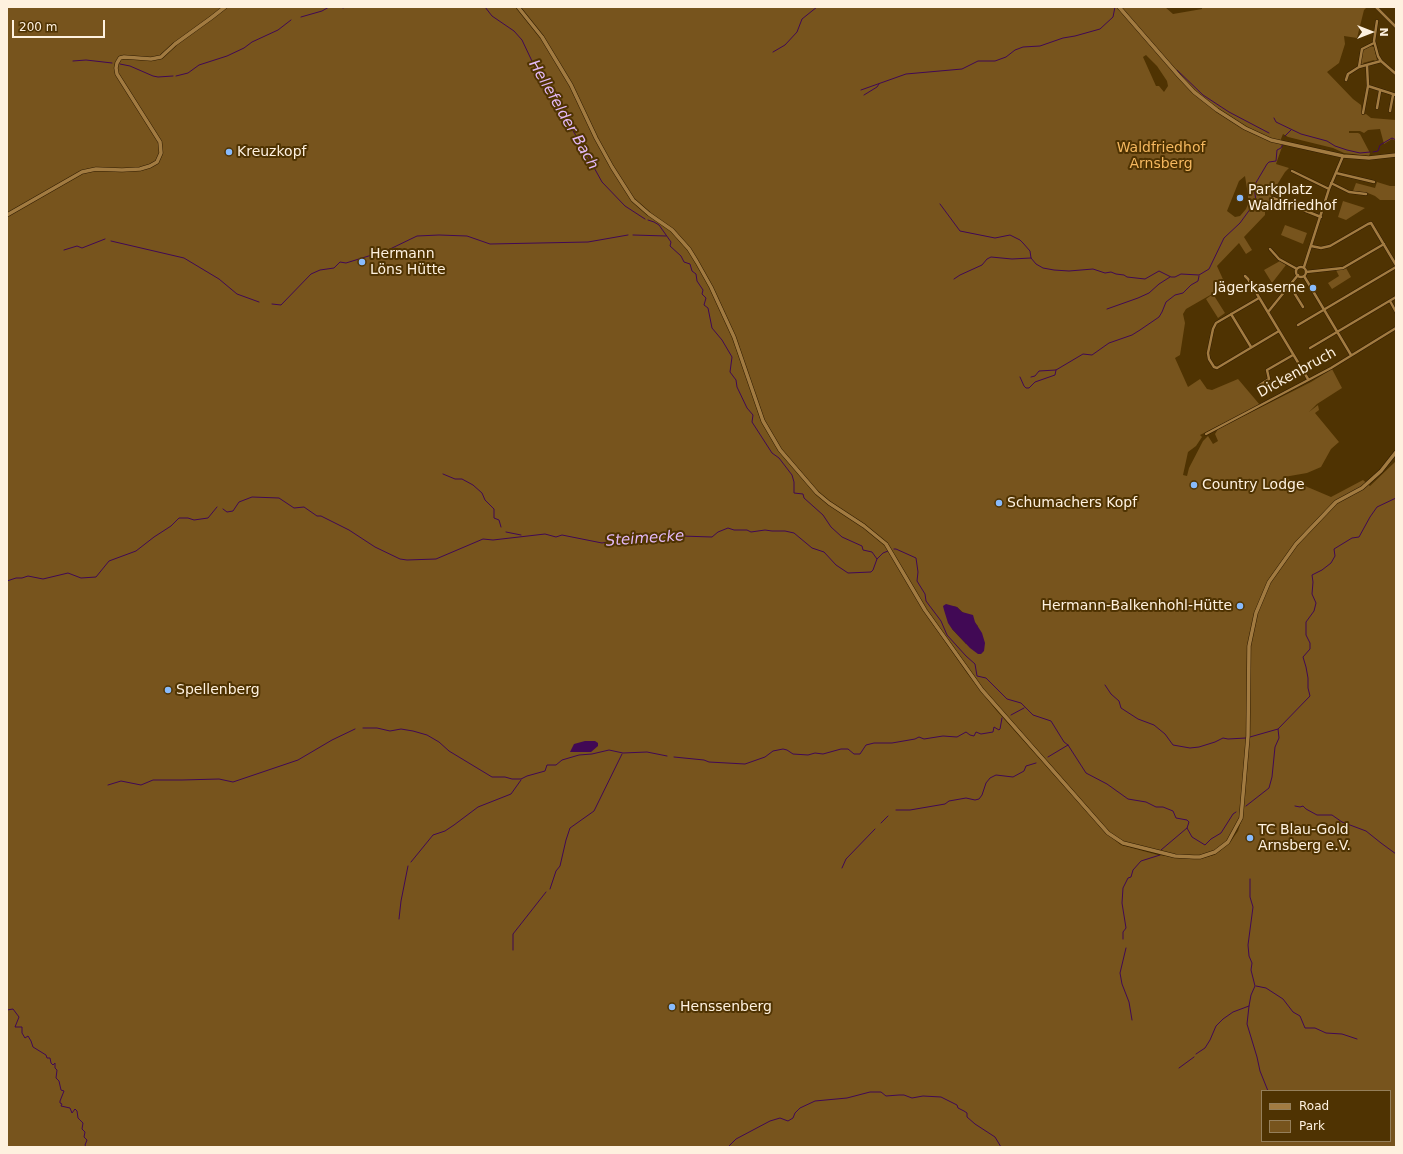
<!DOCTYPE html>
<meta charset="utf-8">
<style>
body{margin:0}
#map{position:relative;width:1403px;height:1154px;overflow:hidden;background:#4f3302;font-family:"DejaVu Sans",sans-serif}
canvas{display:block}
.frame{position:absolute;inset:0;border:8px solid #fef1df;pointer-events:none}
.legend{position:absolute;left:1261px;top:1090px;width:130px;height:52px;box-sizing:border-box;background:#4f3302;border:1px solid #957f5a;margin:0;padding:5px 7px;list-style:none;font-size:12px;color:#fef1df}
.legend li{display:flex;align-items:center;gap:8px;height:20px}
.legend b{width:20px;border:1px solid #957f5a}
.north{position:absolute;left:1351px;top:12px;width:40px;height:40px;-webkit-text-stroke:3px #4f3302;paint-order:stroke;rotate:90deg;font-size:11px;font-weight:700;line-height:16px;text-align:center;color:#fef1df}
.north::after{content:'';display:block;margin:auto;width:14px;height:18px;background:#fef1df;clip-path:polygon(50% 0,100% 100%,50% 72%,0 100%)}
.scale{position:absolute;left:12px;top:20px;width:93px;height:18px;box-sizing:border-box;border:2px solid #fef1df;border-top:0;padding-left:5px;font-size:12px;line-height:14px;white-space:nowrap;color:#fef1df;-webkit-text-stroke:3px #4f3302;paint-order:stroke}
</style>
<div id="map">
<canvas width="1403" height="1154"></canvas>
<div class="frame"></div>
<ul class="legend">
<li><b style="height:5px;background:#a27b41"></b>Road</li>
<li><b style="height:11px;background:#77541d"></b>Park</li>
</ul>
<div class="north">N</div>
<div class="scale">200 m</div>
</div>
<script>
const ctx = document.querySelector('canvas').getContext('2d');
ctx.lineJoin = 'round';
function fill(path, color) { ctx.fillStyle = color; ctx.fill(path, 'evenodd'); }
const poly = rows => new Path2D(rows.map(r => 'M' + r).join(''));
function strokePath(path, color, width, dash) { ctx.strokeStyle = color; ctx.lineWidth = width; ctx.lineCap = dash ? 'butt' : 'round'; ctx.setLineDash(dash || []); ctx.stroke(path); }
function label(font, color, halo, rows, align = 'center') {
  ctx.font = font + ' "DejaVu Sans",sans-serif'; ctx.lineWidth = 4; ctx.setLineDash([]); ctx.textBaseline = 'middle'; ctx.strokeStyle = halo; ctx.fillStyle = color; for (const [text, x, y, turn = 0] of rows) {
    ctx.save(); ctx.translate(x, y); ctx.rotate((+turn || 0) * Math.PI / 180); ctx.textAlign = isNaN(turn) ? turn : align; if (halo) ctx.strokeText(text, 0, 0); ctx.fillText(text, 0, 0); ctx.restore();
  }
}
const green = poly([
 [7,7,1165,7,1173,14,1202,9,1202,7,1367,7,1364,10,1357,38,1344,36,1345,44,1339,63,1327,72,1353,99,1361,105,1362,115,1366,114,1371,118,1396,120,1396,141,1392,139,1384,144,1380,129,1368,130,1364,133,1360,131,1349,131,1349,133,1358,133,1360,134,1370,153,1369,156,1344,153,1333,148,1288,137,1283,134,1281,139,1282,147,1276,164,1289,168,1285,172,1275,188,1265,211,1265,215,1244,237,1252,250,1246,254,1239,243,1217,266,1226,286,1186,309,1183,314,1185,323,1180,355,1175,358,1188,387,1200,379,1207,389,1212,390,1238,379,1260,405,1200,435,1202,437,1196,446,1188,452,1183,475,1187,476,1189,468,1203,441,1208,436,1213,444,1218,441,1215,434,1218,429,1311,382,1332,369,1342,388,1317,404,1309,412,1318,405,1319,410,1315,413,1339,442,1331,449,1321,467,1307,473,1284,477,1331,497,1363,480,1370,486,1396,461,1396,1147,7,1147],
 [1146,55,1157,66,1167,81,1168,86,1164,92,1159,86,1156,86,1143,57],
 [1245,176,1248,195,1248,204,1246,209,1240,216,1235,217,1227,211,1239,181],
 [952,606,957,607,978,626,966,644,952,629],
 [930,620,978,684,1058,773,1109,832,1122,841,1175,855,1192,856,1205,855,1213,852,1228,841,1240,818,1242,818,1238,831,1231,841,1220,851,1214,855,1203,858,1192,859,1158,855,1121,845,1107,834,996,710,967,673],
 [1262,1091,1390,1091,1390,1141,1262,1141],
 [1370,46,1374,47,1377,60,1376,62,1374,60,1363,63,1364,65,1360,65,1362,50],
 [1377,182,1390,186,1396,186,1396,200,1380,200,1375,196,1368,193,1353,191,1356,183,1375,188],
 [1343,201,1365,208,1346,220,1338,217],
 [1285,225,1307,233,1303,244,1281,235],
 [1280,261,1286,265,1272,283,1264,270],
 [1346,268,1351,277,1332,289,1328,283,1339,276,1336,270],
 [1213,294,1225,313,1218,318,1206,299]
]);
const water = poly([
 [946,604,957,607,962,612,973,615,975,622,982,633,985,643,984,651,981,654,978,654,970,648,952,629,948,623,944,610,943,606],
 [585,741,595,741,598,743,598,746,591,752,570,752,574,744]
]);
const stream = poly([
 [485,7,492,16,514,31,522,40,540,78,546,86,581,144,602,182,625,206,645,219],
 [343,8,346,7],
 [301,17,322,11,329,7],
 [773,52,785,45,797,32,802,19,817,7],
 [73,61,86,60,112,63],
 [120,64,130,66,153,76,158,77,173,76],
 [1177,70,1203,95,1229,112,1269,133],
 [176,76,188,73,199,65,227,56,244,48,252,42,278,30,291,20],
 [861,90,906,74,962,69,978,61,995,61,1006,57,1015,50,1023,47,1040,46,1063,38,1075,36,1100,29,1113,17,1115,7],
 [864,95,877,87,879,84],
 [1274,118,1276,122,1301,134,1327,141,1335,146,1347,150,1360,153,1370,152],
 [1285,136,1291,130],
 [1373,152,1378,151,1380,145,1392,138,1396,140],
 [1254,186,1267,164,1269,162,1276,161,1277,150,1281,148,1283,144],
 [940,204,960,231,995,238,1010,235,1020,240,1023,243,1030,251,1031,258,1036,264,1043,268,1054,270,1069,271,1093,269,1105,273,1111,272,1116,274,1124,275,1127,277,1145,279,1159,271,1171,277,1175,277,1181,274,1199,275,1209,269,1224,238,1240,223,1256,201,1254,187],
 [648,220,654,222,659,225,671,242,670,246,681,256,684,262,690,264,692,271,696,274,697,281,703,290,702,294,706,298,704,305,708,308,712,328,722,340,732,357,730,372,736,380,737,387,747,408,753,415,752,422,772,453,779,458,792,475,794,482,794,493,803,494,804,498,823,515,831,527,842,537,862,546,863,550,872,552,877,559,883,553,888,551],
 [633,235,666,236],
 [111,241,184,258,219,279,237,294,259,302],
 [64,250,77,246,82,248,105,239],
 [954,279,960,275,982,265,987,259,991,257,1012,259,1031,258],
 [272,304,281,305,311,274,320,270,334,268,340,262,346,263,388,250,417,236,439,235,467,236,490,244,588,242,628,235],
 [1107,309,1138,298,1149,293,1159,284,1170,277],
 [1020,377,1024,386,1026,388,1029,388,1035,382,1055,375,1056,370],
 [1031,377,1035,376,1039,371,1056,370,1083,354,1092,355,1109,343,1132,335,1140,330,1159,317,1162,312,1166,302,1175,295,1183,293,1191,285,1198,281,1199,276],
 [443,474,455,479,462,479,473,485,482,493,485,500,494,509,494,518,499,520,501,527],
 [223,509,227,512,233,511,239,502,252,497,279,498,294,508,304,507,317,516,321,516,349,530,375,547,400,559,407,560,436,559,483,539,493,540,545,534,556,537,562,535,602,543,635,537,662,541,681,536,712,537,718,532,728,528,734,530,747,530,751,532,765,530,772,531,785,531,794,533,812,548,824,552,836,565,848,573,871,572,873,570,877,559],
 [506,532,521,535],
 [894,549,896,549,916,558,918,572,917,581,925,594,926,601,941,621,947,635,966,656,975,664,977,676,986,678,1007,699,1021,703,1033,715,1051,721,1064,742,1068,745,1086,773,1107,784,1128,799,1146,802,1156,807,1163,807,1173,811,1176,818,1187,820,1189,822,1187,828,1192,837,1205,845,1211,839,1221,833,1233,814,1236,812],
 [7,581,16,578,22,578,28,576,43,579,68,573,81,578,96,577,109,561,136,551,154,537,171,526,179,518,188,518,194,520,208,518,217,507],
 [1105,685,1111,694,1119,701,1121,708,1138,719,1154,725,1165,734,1173,745,1190,748,1199,747,1215,742,1223,738,1228,739,1246,738],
 [1011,715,1024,708],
 [363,728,377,728,390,731,401,729,413,731,427,735,439,742,449,751,492,777,505,777,512,779,521,779,527,776,545,771,547,765,556,765,562,760,579,755,592,754,609,750,623,753,647,752,667,756],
 [1250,737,1278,729],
 [674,757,704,760,709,762,745,764,765,757,773,751,783,749,787,750,793,754,808,755,815,753,823,754,841,749,848,749,854,754,860,754,866,745,874,743,892,743,915,739,919,737,924,739,943,736,957,737,966,732,970,735,974,736,976,732,981,734,993,732,994,727,999,730,1000,729,1002,718],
 [1048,757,1068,745],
 [108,785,121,781,141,785,153,780,182,780,219,779,233,782,298,760,332,740,355,729],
 [1246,806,1269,788,1272,777,1275,747,1279,738,1278,729,1310,696,1308,688,1308,678,1306,667,1303,657,1310,649,1310,643,1306,635,1306,622,1314,611,1316,603,1312,594,1313,582,1312,575,1322,570,1331,563,1335,556,1334,549,1352,538,1359,537,1370,517,1377,507,1396,498],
 [1295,806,1300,807,1303,806,1306,809,1317,815,1332,815,1342,822,1366,831,1381,843,1396,854],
 [896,810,910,810,945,804,949,801,966,798,975,800,979,799,982,795,986,783,990,778,996,775,1013,777,1024,771,1026,766,1036,763],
 [881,823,888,816],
 [1161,850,1187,828],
 [411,862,433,835,445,831,454,825,478,807,511,794,521,780],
 [842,868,846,859,875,829],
 [1250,879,1250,897,1253,907,1248,945,1249,956,1252,963,1251,970,1255,986,1251,995,1249,1006,1247,1024,1257,1057,1260,1071,1268,1091],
 [550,889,556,871,560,866,566,840,570,828,594,811,622,754],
 [399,919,401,901,408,866],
 [1123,939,1123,932,1126,928,1122,903,1123,888,1128,878,1131,877,1133,870,1141,861,1160,855],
 [1126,948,1120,973,1122,984,1129,1002,1132,1020],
 [513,950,513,934,546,892],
 [1256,986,1266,988,1283,999,1293,1012,1300,1016,1305,1028,1315,1028,1326,1033,1342,1034,1357,1039],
 [7,1007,7,1010,13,1009,19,1017,15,1027,22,1027,22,1033,25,1038,28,1036,31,1041,33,1047,46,1055,47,1058,50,1058,51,1063,53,1065,55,1063,55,1068,57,1070,56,1078,59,1081,61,1090,64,1091,60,1101,60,1103,62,1104,61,1106,70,1108,72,1113,75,1109,77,1111,78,1118,83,1123,82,1129,85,1132,84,1137,87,1140,85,1145,86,1147],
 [1196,1054,1205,1048,1210,1040,1216,1026,1223,1019,1233,1012,1249,1006],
 [1179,1068,1194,1057],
 [728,1147,736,1139,770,1121,780,1118,788,1121,793,1118,795,1113,800,1108,815,1101,847,1098,870,1092,881,1092,886,1096,899,1095,904,1095,912,1098,923,1096,941,1097,957,1105,958,1108,964,1111,967,1113,967,1117,975,1124,995,1137,1001,1147]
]);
const street = poly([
 [1376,7,1396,27],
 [1377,21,1374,41,1378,56,1381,61,1396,74],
 [1367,65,1368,86],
 [1359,67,1362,49,1374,43],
 [1346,80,1348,74,1359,67,1381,61],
 [1377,108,1380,91],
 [1390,111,1393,95],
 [1363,113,1368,86,1396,95],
 [1292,171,1329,189],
 [1336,173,1374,182],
 [1331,183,1349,192,1366,194],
 [1273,198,1321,217],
 [1311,246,1321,248,1330,246,1368,224,1371,223,1396,265],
 [1270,249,1279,259,1297,269],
 [1304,267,1329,189,1343,156],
 '1296 272a5 5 0 1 1 10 0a5 5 0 1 1-10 0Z',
 [1306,272,1343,268,1384,244],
 [1245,276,1248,279,1308,379],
 [1304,276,1351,355],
 [1290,286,1303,307],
 [1259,298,1216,323,1213,329,1208,353,1209,359,1214,367,1217,368,1279,331],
 [1390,301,1396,312],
 [1268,312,1298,275],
 [1231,314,1251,347],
 [1298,325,1396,267],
 [1310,348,1396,297],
 [1258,386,1269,379,1267,370,1293,355],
 [1206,434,1331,368,1396,328]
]);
const secondary = poly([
 [518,7,542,37,571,85,596,138,612,167,633,200,649,214,672,230,689,249,697,262,711,287,734,337,763,421,780,450,817,493,829,503,864,526,886,544,925,610,982,690,1108,833,1123,843,1175,856,1194,857,1200,857,1215,852,1228,842,1241,818,1248,736,1249,646,1256,613,1269,582,1296,544,1336,502,1362,488,1381,471,1396,452],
 [1119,7,1179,76,1194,92,1217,110,1245,128,1271,140,1343,156,1369,158,1396,155],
 [7,215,82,172,96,169,122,170,140,169,150,166,157,162,161,153,160,142,117,74,116,68,117,63,120,58,124,57,151,59,161,57,175,44,211,18,225,7]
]);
const markers = [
 [229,152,4,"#88bbfc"],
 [1240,198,4,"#88bbfc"],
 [362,262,4,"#88bbfc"],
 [1313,288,4,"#88bbfc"],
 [1194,485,4,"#88bbfc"],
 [999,503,4,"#88bbfc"],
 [1240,606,4,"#88bbfc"],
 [168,690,4,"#88bbfc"],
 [1250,838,4,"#88bbfc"],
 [672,1007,4,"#88bbfc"]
];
const parkNames = [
 ["Waldfriedhof",1161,148],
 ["Arnsberg",1161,164]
];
const poiNames = [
 ["Kreuzkopf",237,152],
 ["Parkplatz",1248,190],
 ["Waldfriedhof",1248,206],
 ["Hermann",370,254],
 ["Löns Hütte",370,270],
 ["Jägerkaserne",1305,288,"right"],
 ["Country Lodge",1202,485],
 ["Schumachers Kopf",1007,503],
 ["Hermann-Balkenhohl-Hütte",1232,606,"right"],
 ["Spellenberg",176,690],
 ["TC Blau-Gold",1258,830],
 ["Arnsberg e.V.",1258,846],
 ["Henssenberg",680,1007]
];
const streetNames = [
 ["Dickenbruch",1297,373,-29]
];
const waterNames = [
 ["Hellefelder Bach",563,115,60],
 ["Steimecke",645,539,-4]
];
fill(green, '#77541d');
fill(water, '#410955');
strokePath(stream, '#410955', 1);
strokePath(street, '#301c00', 3.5);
strokePath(secondary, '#301c00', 4.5);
strokePath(street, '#a27b41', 2.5);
strokePath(secondary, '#a27b41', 3.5);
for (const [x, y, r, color] of markers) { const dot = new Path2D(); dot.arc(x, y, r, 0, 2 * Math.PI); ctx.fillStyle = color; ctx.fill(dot); strokePath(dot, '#4f3302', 1.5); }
label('14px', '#f5b85f', '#4f3302', parkNames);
label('14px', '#fef1df', '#4f3302', poiNames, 'left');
label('14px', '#fef1df', '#4f3302', streetNames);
label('italic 15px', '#e3b9f7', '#4f3302', waterNames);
</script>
